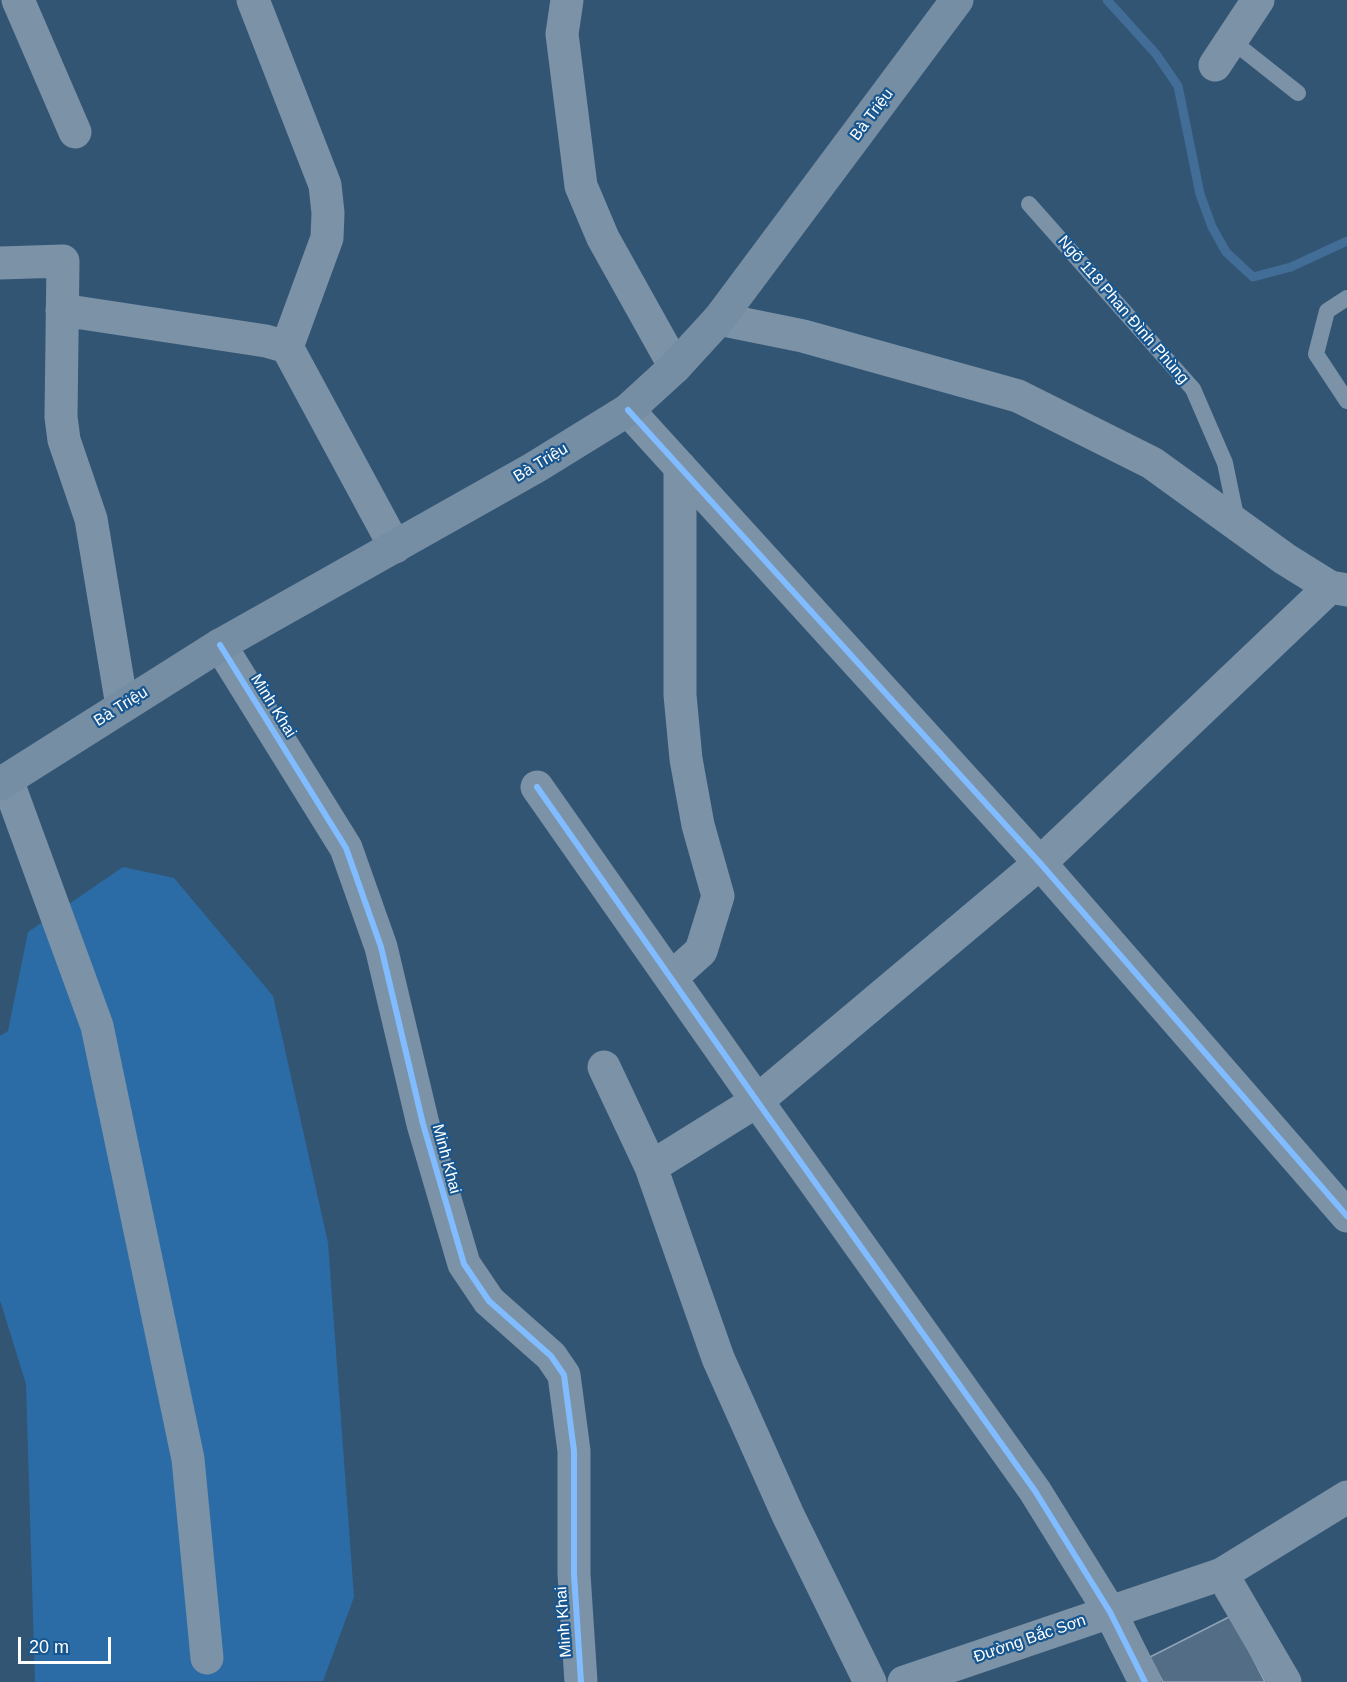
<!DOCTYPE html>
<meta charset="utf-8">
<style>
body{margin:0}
#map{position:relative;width:1347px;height:1682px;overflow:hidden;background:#335574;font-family:Helvetica,sans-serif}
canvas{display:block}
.scale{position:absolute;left:18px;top:1637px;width:93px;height:27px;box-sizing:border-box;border:3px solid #fff;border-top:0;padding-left:8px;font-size:18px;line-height:21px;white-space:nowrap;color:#fff;-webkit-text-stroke:4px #18568f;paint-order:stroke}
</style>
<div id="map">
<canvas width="1347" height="1682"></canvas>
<div class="scale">20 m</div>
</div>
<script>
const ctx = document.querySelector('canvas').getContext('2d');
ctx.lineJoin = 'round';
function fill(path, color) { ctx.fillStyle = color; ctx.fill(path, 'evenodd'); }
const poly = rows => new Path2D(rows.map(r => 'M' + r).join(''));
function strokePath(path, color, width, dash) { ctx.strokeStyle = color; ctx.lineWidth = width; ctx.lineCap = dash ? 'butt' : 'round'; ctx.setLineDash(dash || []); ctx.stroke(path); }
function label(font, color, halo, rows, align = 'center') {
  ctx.font = font + ' Helvetica,sans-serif'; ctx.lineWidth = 4.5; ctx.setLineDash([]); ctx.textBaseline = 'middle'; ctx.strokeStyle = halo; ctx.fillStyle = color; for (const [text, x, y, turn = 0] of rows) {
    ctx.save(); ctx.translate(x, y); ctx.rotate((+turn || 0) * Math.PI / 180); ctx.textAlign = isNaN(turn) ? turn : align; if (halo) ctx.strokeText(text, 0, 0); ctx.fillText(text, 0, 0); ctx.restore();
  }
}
const green = poly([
 [123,867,174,878,273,996,328,1243,354,1597,323,1681,35,1682,26,1384,0,1300,0,1036,8,1031,28,932]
]);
const stream = poly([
 [1107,0,1156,54,1178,86,1200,194,1212,227,1226,252,1253,277,1291,267,1347,241]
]);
const building = poly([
 [1231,1616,1265,1682,1163,1682,1150,1657,1231,1616]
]);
const service = poly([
 [1231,40,1298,93],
 [1029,204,1193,389,1225,463,1237,521],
 [1347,298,1327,311,1316,354,1347,401]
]);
const minor = poly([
 [18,0,75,132],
 [253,0,325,185,328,213,327,238,287,347],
 [1215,65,1258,0],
 [0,263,63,261,61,417,64,440,91,519,122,706],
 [62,310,266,341,287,347,395,547],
 [719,319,803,336,1018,396,1152,463,1285,559,1330,587,1347,590],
 [628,410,1040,863,1347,1216],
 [220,645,346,848,381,947,423,1124,464,1264,489,1301,551,1356,564,1375,574,1451,574,1574,581,1682],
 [7,780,97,1026,188,1459,207,1658],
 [537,787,757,1101,1035,1491,1110,1612,1145,1682],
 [671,978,701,951,718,896,698,825,686,759,680,695,680,467],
 [604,1067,651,1167,718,1358,788,1515,870,1682],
 [651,1167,757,1101,1040,863,1330,587],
 [1222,1574,1285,1682]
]);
const tertiary = poly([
 [567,0,562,34,581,186,603,238,675,367],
 [904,1682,1222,1574,1347,1497]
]);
const secondary = poly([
 [0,784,220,645,534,468,628,410,675,367,719,319,957,0]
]);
const cycleway = poly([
 [628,410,1040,863,1347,1216],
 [220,645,346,848,381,947,423,1124,464,1264,489,1301,551,1356,564,1375,574,1451,574,1574,581,1682],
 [537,787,757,1101,1035,1491,1110,1612,1145,1682]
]);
const streetNames = [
 ["Bà Triệu",872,115,-53],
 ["Ngõ 118 Phan Đình Phùng",1123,310,49],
 ["Bà Triệu",541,463,-31],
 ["Minh Khai",273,706,58],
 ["Bà Triệu",121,707,-32],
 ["Minh Khai",446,1159,75],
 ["Minh Khai",564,1622,-94],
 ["Đường Bắc Sơn",1030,1639,-19]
];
fill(green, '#2c6ca6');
strokePath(stream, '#426d96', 9);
fill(building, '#526d85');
strokePath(building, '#8fa4b6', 1.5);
strokePath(service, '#7b92a7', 16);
strokePath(minor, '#7b92a7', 33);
strokePath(tertiary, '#7b92a7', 33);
strokePath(secondary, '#768ea4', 33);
strokePath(cycleway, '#80bcff', 6);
label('16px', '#fff', '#18568f', streetNames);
</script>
